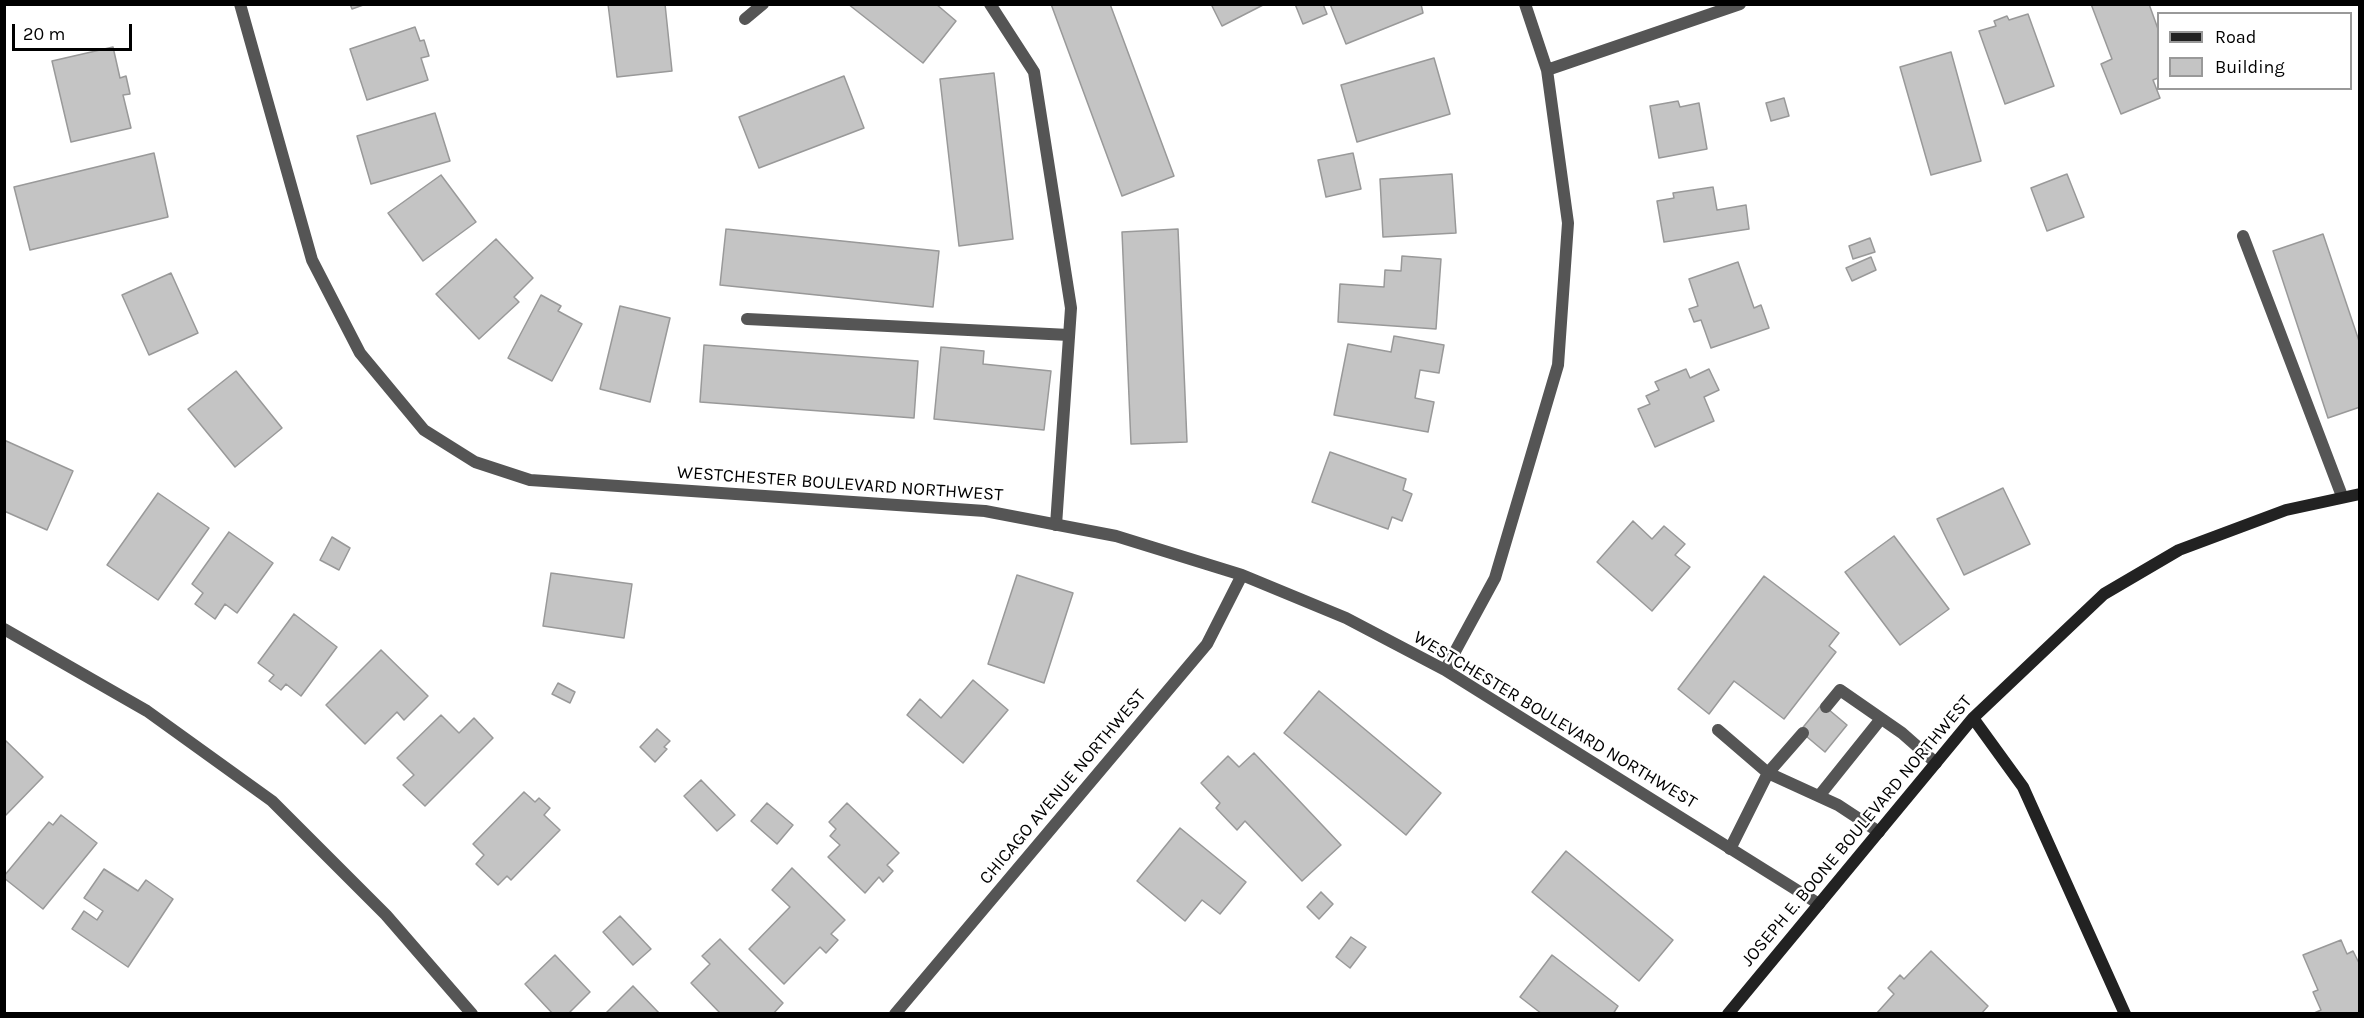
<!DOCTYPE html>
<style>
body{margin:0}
#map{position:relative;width:2364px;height:1018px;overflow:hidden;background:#fff;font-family:Karla,sans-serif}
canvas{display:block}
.frame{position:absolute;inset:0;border:6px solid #000;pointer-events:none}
.legend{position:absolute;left:2157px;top:12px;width:195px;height:78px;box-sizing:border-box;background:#fff;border:2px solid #999;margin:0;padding:8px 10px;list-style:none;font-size:18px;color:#000}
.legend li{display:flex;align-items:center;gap:12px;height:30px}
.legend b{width:30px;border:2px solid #999}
.scale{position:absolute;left:12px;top:24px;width:120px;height:27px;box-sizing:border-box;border:3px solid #000;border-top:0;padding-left:8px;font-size:18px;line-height:21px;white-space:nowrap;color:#000;-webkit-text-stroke:4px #fff;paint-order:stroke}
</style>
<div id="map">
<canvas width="2364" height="1018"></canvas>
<div class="frame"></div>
<ul class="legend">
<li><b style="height:8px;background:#222"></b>Road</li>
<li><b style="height:16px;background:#c4c4c4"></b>Building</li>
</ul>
<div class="scale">20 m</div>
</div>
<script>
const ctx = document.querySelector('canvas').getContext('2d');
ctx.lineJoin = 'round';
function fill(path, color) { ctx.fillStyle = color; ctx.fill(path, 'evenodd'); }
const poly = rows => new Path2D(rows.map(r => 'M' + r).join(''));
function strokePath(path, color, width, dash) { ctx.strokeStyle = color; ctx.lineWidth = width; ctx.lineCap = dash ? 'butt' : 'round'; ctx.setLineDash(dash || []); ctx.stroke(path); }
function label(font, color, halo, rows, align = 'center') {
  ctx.font = font + ' Karla,sans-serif'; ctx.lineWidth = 5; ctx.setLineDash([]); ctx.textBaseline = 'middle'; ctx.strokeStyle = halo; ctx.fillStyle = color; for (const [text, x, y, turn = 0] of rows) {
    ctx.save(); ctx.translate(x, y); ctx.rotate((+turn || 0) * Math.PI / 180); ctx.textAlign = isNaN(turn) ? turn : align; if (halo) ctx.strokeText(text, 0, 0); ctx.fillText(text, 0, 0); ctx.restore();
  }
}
const building = poly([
 [350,4,366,4,352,9,350,4],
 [608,4,665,4,672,71,617,77,608,4],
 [848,4,936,4,956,21,923,63,848,4],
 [1051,4,1110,4,1174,176,1122,196,1051,4],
 [1211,4,1265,4,1222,26,1211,4],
 [1295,4,1323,4,1327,14,1303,24,1295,4],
 [1330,4,1421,4,1423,13,1346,44,1330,4],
 [2091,4,2149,4,2158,29,2158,78,2153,80,2160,98,2121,114,2101,64,2112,59,2091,4],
 [2028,14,2054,86,2005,104,1979,31,1996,26,1994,21,2007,16,2009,20,2028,14],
 [415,27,420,41,424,40,429,56,421,58,428,80,367,100,350,49,415,27],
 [113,47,120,78,126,76,130,94,123,95,131,128,71,142,52,61,113,47],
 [1951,52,1981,161,1931,175,1900,67,1951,52],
 [1434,58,1450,114,1357,142,1341,85,1434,58],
 [994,73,1013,239,959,246,940,79,994,73],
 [844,76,864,128,759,168,739,117,844,76],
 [1784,98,1789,116,1771,121,1766,103,1784,98],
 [1678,101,1680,107,1699,103,1707,149,1659,158,1650,106,1678,101],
 [435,113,450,161,371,184,357,136,435,113],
 [154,153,168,217,30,250,14,187,154,153],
 [1353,153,1361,189,1326,197,1318,160,1353,153],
 [1452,174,1456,233,1383,237,1380,179,1452,174],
 [2067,174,2084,217,2047,231,2031,188,2067,174],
 [441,175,476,222,423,261,388,213,441,175],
 [1713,187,1717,210,1746,205,1749,229,1664,242,1657,201,1674,198,1673,193,1713,187],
 [726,229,939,251,933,307,720,285,726,229],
 [1178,229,1187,442,1131,444,1122,232,1178,229],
 [2323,234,2360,344,2360,407,2328,418,2273,251,2323,234],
 [1870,238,1875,252,1853,259,1849,246,1870,238],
 [496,239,533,278,514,297,519,302,479,339,436,294,496,239],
 [1402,256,1441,259,1436,329,1338,322,1340,284,1384,287,1385,270,1401,271,1402,256],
 [1871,257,1876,270,1852,281,1846,268,1871,257],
 [1738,262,1754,308,1761,305,1769,328,1711,348,1701,320,1694,322,1689,309,1698,306,1689,279,1738,262],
 [171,273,198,333,149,355,122,295,171,273],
 [541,295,561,306,558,311,582,324,552,381,508,358,541,295],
 [620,306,670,318,650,402,600,389,620,306],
 [1394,336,1444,345,1439,373,1420,370,1415,398,1434,402,1428,432,1334,415,1348,344,1391,352,1394,336],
 [704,345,918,361,914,418,700,402,704,345],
 [941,347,984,351,983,364,1051,371,1044,430,934,419,941,347],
 [1686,369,1690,378,1709,369,1719,390,1704,397,1714,421,1655,447,1638,409,1650,404,1646,396,1659,390,1655,382,1686,369],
 [236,371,282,428,235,467,188,409,236,371],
 [4,440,73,471,47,530,4,511,4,440],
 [1330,452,1406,479,1403,490,1412,494,1402,521,1392,517,1388,529,1312,502,1330,452],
 [2003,488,2030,544,1964,575,1937,519,2003,488],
 [158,493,209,528,158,600,107,565,158,493],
 [1633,521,1652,539,1664,526,1685,544,1675,555,1690,567,1652,611,1597,562,1633,521],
 [229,532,273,563,237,613,225,604,215,619,195,604,203,593,192,584,229,532],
 [1894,536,1949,609,1900,645,1845,572,1894,536],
 [332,537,350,548,339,570,320,560,332,537],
 [551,573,632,584,624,638,543,626,551,573],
 [1017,575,1073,593,1044,683,988,664,1017,575],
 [1764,576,1839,633,1829,646,1836,652,1784,719,1734,681,1709,714,1678,689,1764,576],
 [294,614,337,647,301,696,286,684,281,690,269,681,274,675,258,663,294,614],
 [381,650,428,696,404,720,397,712,365,744,326,705,381,650],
 [973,680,1008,710,963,763,907,715,920,699,941,718,973,680],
 [558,683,575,692,570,703,552,694,558,683],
 [1319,691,1441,793,1406,835,1284,733,1319,691],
 [1822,704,1847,725,1825,752,1800,731,1822,704],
 [441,715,459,733,474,718,493,738,425,806,403,785,414,775,397,758,441,715],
 [657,729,670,741,664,747,667,749,655,762,640,747,657,729],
 [5,740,43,777,4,817,4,741,5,740],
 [1254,753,1341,845,1302,881,1245,821,1237,830,1216,808,1220,803,1201,783,1228,756,1239,767,1254,753],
 [701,780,735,815,717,831,684,796,701,780],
 [524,792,535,802,539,798,550,808,544,815,560,830,511,880,507,876,498,885,476,864,484,855,473,844,524,792],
 [767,803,793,825,777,844,751,821,767,803],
 [847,803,899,853,887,865,893,871,883,882,879,877,865,893,828,857,840,845,830,836,836,829,829,822,847,803],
 [61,815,97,843,43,909,4,878,4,876,49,822,53,825,61,815],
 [1180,828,1246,882,1220,914,1202,900,1185,921,1137,881,1180,828],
 [1566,851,1673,940,1639,981,1532,892,1566,851],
 [792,868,845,920,831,934,838,940,826,953,820,947,784,984,749,949,790,907,772,890,792,868],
 [104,869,138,891,146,880,173,899,128,967,72,929,84,911,97,920,103,911,84,898,104,869],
 [1321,892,1333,904,1319,919,1307,907,1321,892],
 [620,916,651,949,633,965,603,932,620,916],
 [1351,937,1366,947,1350,968,1336,957,1351,937],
 [720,939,783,1003,773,1014,721,1014,691,983,710,964,702,956,720,939],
 [2341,940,2347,954,2353,951,2360,965,2360,1014,2312,1014,2321,1010,2313,992,2318,990,2303,955,2341,940],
 [1931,951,1988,1006,1981,1014,1876,1014,1894,994,1888,988,1900,975,1904,979,1931,951],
 [555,955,590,992,568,1014,553,1014,525,984,555,955],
 [1552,955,1618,1006,1613,1014,1542,1014,1520,997,1552,955],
 [633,986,660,1014,605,1014,633,986]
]);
const lane = poly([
 [990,4,1034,72,1071,308,1056,525],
 [745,19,763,4],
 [2243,236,2342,496],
 [747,319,1069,335],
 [1826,707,1840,690,1902,733,1936,763],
 [1718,730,1768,773,1838,805,1879,832],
 [1819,796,1880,720],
 [1730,849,1768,773,1803,733]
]);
const street = poly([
 [240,4,312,260,360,353,424,430,475,462,530,480,985,511,1116,536,1242,575,1346,618,1445,670,1819,904],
 [1547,70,1740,4],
 [4,629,147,711,272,801,386,915,472,1014],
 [1445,670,1495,578,1558,365,1568,223,1547,70,1525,4],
 [895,1014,1207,644,1242,575]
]);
const secondary = poly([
 [1973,718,2023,787,2125,1014],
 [1728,1014,1973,718,2104,594,2179,550,2286,510,2360,494]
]);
const streetNames = [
 ["WESTCHESTER BOULEVARD NORTHWEST",840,484,4],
 ["WESTCHESTER BOULEVARD NORTHWEST",1555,720,31],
 ["CHICAGO AVENUE NORTHWEST",1063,787,-50],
 ["JOSEPH E. BOONE BOULEVARD NORTHWEST",1857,831,-50]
];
fill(building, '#c4c4c4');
strokePath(building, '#999', 1.5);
strokePath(lane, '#555', 12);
strokePath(street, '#555', 12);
strokePath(secondary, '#222', 12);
label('18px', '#000', '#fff', streetNames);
</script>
